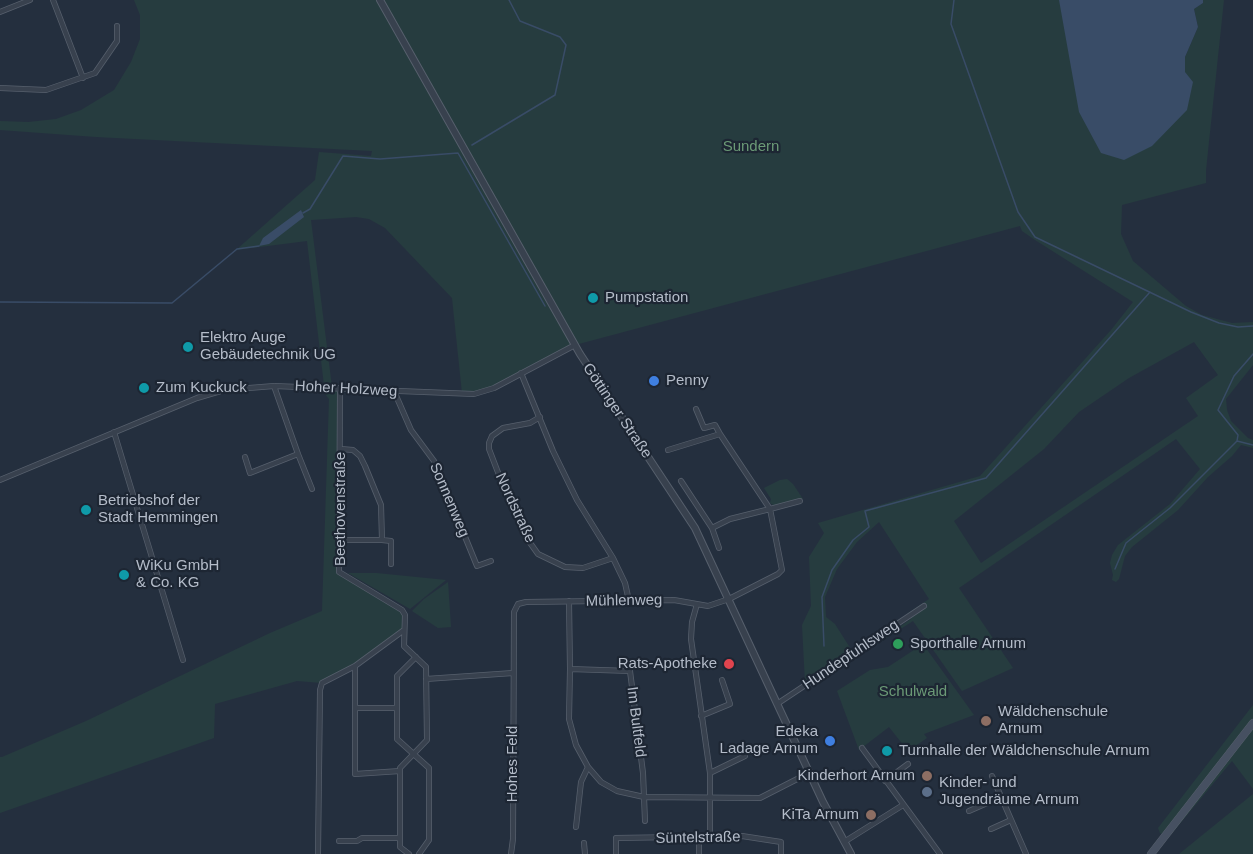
<!DOCTYPE html>
<meta charset="utf-8">
<style>
body{margin:0}
canvas{display:block;background:#242f3e}
</style>
<canvas width="1253" height="854"></canvas>
<script>
const ctx = document.querySelector('canvas').getContext('2d');
ctx.lineJoin = 'round';
function fill(path, color) { ctx.fillStyle = color; ctx.fill(path, 'evenodd'); }
const poly = rows => new Path2D(rows.map(r => 'M' + r).join(''));
function strokePath(path, color, width, dash) { ctx.strokeStyle = color; ctx.lineWidth = width; ctx.lineCap = dash ? 'butt' : 'round'; ctx.setLineDash(dash || []); ctx.stroke(path); }
function label(font, color, halo, rows, align = 'center') {
  ctx.font = font + ' Helvetica,sans-serif'; ctx.lineWidth = 4.5; ctx.setLineDash([]); ctx.textBaseline = 'middle'; ctx.strokeStyle = halo; ctx.fillStyle = color; for (const [text, x, y, turn = 0] of rows) {
    ctx.save(); ctx.translate(x, y); ctx.rotate((+turn || 0) * Math.PI / 180); ctx.textAlign = isNaN(turn) ? turn : align; if (halo) ctx.strokeText(text, 0, 0); ctx.fillText(text, 0, 0); ctx.restore();
  }
}
const green = poly([
 [134,0,1092,0,1185,72,1185,57,1198,27,1194,9,1203,3,1203,0,1224,0,1206,170,1206,183,1122,205,1121,234,1133,261,1186,306,1202,315,1232,323,1253,322,1253,365,1226,399,1227,410,1231,421,1248,438,1253,440,1253,448,1241,445,1232,456,1208,477,1178,510,1132,547,1125,556,1119,579,1116,582,1112,580,1113,575,1110,563,1112,555,1118,545,1170,504,1200,469,1176,439,959,588,1013,668,962,691,913,621,874,646,874,644,911,619,908,613,929,599,879,522,857,542,837,569,825,597,826,617,835,624,852,651,805,683,802,625,811,606,809,557,824,533,818,523,980,476,1111,330,1133,302,1035,240,1022,231,1020,226,575,345,494,388,474,394,462,393,452,298,385,228,369,219,356,217,311,220,332,387,340,388,339,572,402,610,404,630,355,666,322,683,297,681,215,704,214,738,0,813,0,757,2,757,86,721,270,633,322,611,329,399,325,394,307,241,236,250,315,180,319,152,371,156,372,151,96,137,0,130,0,121,28,122,56,119,81,110,114,90,131,62,140,39,140,15],
 [1194,342,1218,375,1186,398,1198,416,981,563,954,521,1044,449,1079,412,1129,378],
 [787,479,793,484,803,499,775,506,770,503,771,499,764,488,780,480],
 [348,573,376,573,446,580,410,609],
 [448,582,451,627,438,628,412,611,424,599],
 [923,644,974,715,924,734,927,738,908,751,889,727,859,750,837,691,870,670,888,667],
 [1253,705,1253,789,1232,761,1168,838,1160,833,1158,828],
 [1253,794,1253,854,1179,854]
]);
const water = poly([
 [1059,0,1203,0,1203,3,1194,9,1198,27,1185,57,1185,72,1193,82,1187,110,1152,146,1124,160,1101,153,1079,112],
 [301,210,304,217,269,244,259,246,263,238]
]);
const stream = poly([
 [954,0,951,24,1018,212,1035,237,1191,312,1219,323,1238,327,1253,326],
 [472,145,555,95,566,45,560,37,520,21,509,0],
 [303,213,310,209,343,156,380,159,458,153,545,306],
 [0,302,172,303,237,249,259,246],
 [1237,441,1253,445],
 [1115,569,1126,543,1170,508,1237,441,1238,435,1218,410,1234,376,1253,354],
 [824,646,822,597,832,570,853,540,869,527,865,511,986,478,1150,292]
]);
const minor = poly([
 [53,0,83,78],
 [0,12,30,0],
 [0,88,46,90,95,73,117,41,117,26],
 [521,373,553,451,577,500,613,558,625,583,629,601],
 [274,386,298,454,312,489],
 [340,388,339,572,402,610,405,615,404,646,426,667,427,740,400,768,400,847,409,854],
 [394,391,411,430,434,461,477,566,491,561],
 [696,409,704,428,715,425,720,434],
 [540,417,530,423,503,428,492,436,489,443,489,449,499,475,528,540,538,554,565,567,583,568,613,558],
 [114,432,183,660],
 [668,450,720,434,770,509,800,501],
 [245,457,250,473,298,454],
 [0,480,197,398,224,390,274,386,474,394,494,388,575,345],
 [712,528,719,548],
 [340,540,382,540,381,505,365,466,360,456,353,450,341,449],
 [382,540,391,541,391,564],
 [569,601,570,669,630,671,643,773,645,821],
 [697,604,692,622,691,639,710,773,710,837],
 [416,657,397,676,397,739,429,768,429,840,419,854],
 [355,666,355,774,400,771],
 [570,669,569,719,576,745,588,767,601,782,617,791,644,797,760,798,809,773],
 [426,679,513,673],
 [777,704,924,606],
 [355,708,397,708],
 [701,716,730,704,722,680],
 [862,748,940,854],
 [710,773,745,756],
 [992,776,1026,854],
 [885,781,908,764],
 [969,811,1001,797],
 [576,827,581,782,588,767],
 [991,829,1011,820],
 [699,838,699,854],
 [339,841,357,841,362,838,400,838],
 [844,842,903,805],
 [584,843,585,854],
 [318,854,320,690,322,683,355,666,404,630],
 [511,854,513,839,514,612,518,604,526,602,674,600,708,606,729,599,778,574,782,570,770,509,730,519,712,528,681,481],
 [616,854,616,838,742,836,781,842,781,854]
]);
const tertiary = poly([
 [380,0,580,354,695,528,823,802,851,854]
]);
const secondary = poly([
 [1151,854,1253,723]
]);
const markers = [
 [593,298,6,"#0f9aa8"],
 [188,347,6,"#0f9aa8"],
 [654,381,6,"#3f7fe0"],
 [144,388,6,"#0f9aa8"],
 [86,510,6,"#0f9aa8"],
 [124,575,6,"#0f9aa8"],
 [898,644,6,"#2e9e5b"],
 [729,664,6,"#e0444e"],
 [986,721,6,"#8d6e63"],
 [830,741,6,"#3f7fe0"],
 [887,751,6,"#0f9aa8"],
 [927,776,6,"#8d6e63"],
 [927,792,6,"#5c6f8a"],
 [871,815,6,"#8d6e63"]
];
const parkNames = [
 ["Sundern",751,147],
 ["Schulwald",913,692]
];
const poiNames = [
 ["Pumpstation",605,298],
 ["Elektro Auge",200,338],
 ["Gebäudetechnik UG",200,355],
 ["Penny",666,381],
 ["Zum Kuckuck",156,388],
 ["Betriebshof der",98,501],
 ["Stadt Hemmingen",98,518],
 ["WiKu GmbH",136,566],
 ["& Co. KG",136,583],
 ["Sporthalle Arnum",910,644],
 ["Rats-Apotheke",717,664,"right"],
 ["Wäldchenschule",998,712],
 ["Arnum",998,729],
 ["Edeka",818,732,"right"],
 ["Ladage Arnum",818,749,"right"],
 ["Turnhalle der Wäldchenschule Arnum",899,751],
 ["Kinderhort Arnum",915,776,"right"],
 ["Kinder- und",939,783],
 ["Jugendräume Arnum",939,800],
 ["KiTa Arnum",859,815,"right"]
];
const streetNames = [
 ["Hoher Holzweg",346,389,3],
 ["Göttinger Straße",617,411,56],
 ["Sonnenweg",449,500,67],
 ["Nordstraße",515,508,65],
 ["Beethovenstraße",341,509,-90],
 ["Mühlenweg",624,601,-1],
 ["Hundepfuhlsweg",851,655,-34],
 ["Im Bultfeld",636,722,83],
 ["Hohes Feld",513,764,-90],
 ["Süntelstraße",698,838,-1]
];
fill(green, '#263c3f');
fill(water, '#394c67');
strokePath(stream, '#394c67', 1.5);
strokePath(minor, '#565f6c', 6);
strokePath(tertiary, '#565f6c', 8);
strokePath(secondary, '#565f6c', 8);
strokePath(minor, '#38414e', 4.5);
strokePath(tertiary, '#38414e', 6);
strokePath(secondary, '#465061', 7);
for (const [x, y, r, color] of markers) { const dot = new Path2D(); dot.arc(x, y, r, 0, 2 * Math.PI); ctx.fillStyle = color; ctx.fill(dot); strokePath(dot, '#1d2633', 2); }
label('15px', '#6b9a76', '#1d2633', parkNames);
label('15px', '#b4bcc9', '#1d2633', poiNames, 'left');
label('15px', '#b4bcc9', '#1d2633', streetNames);
</script>
